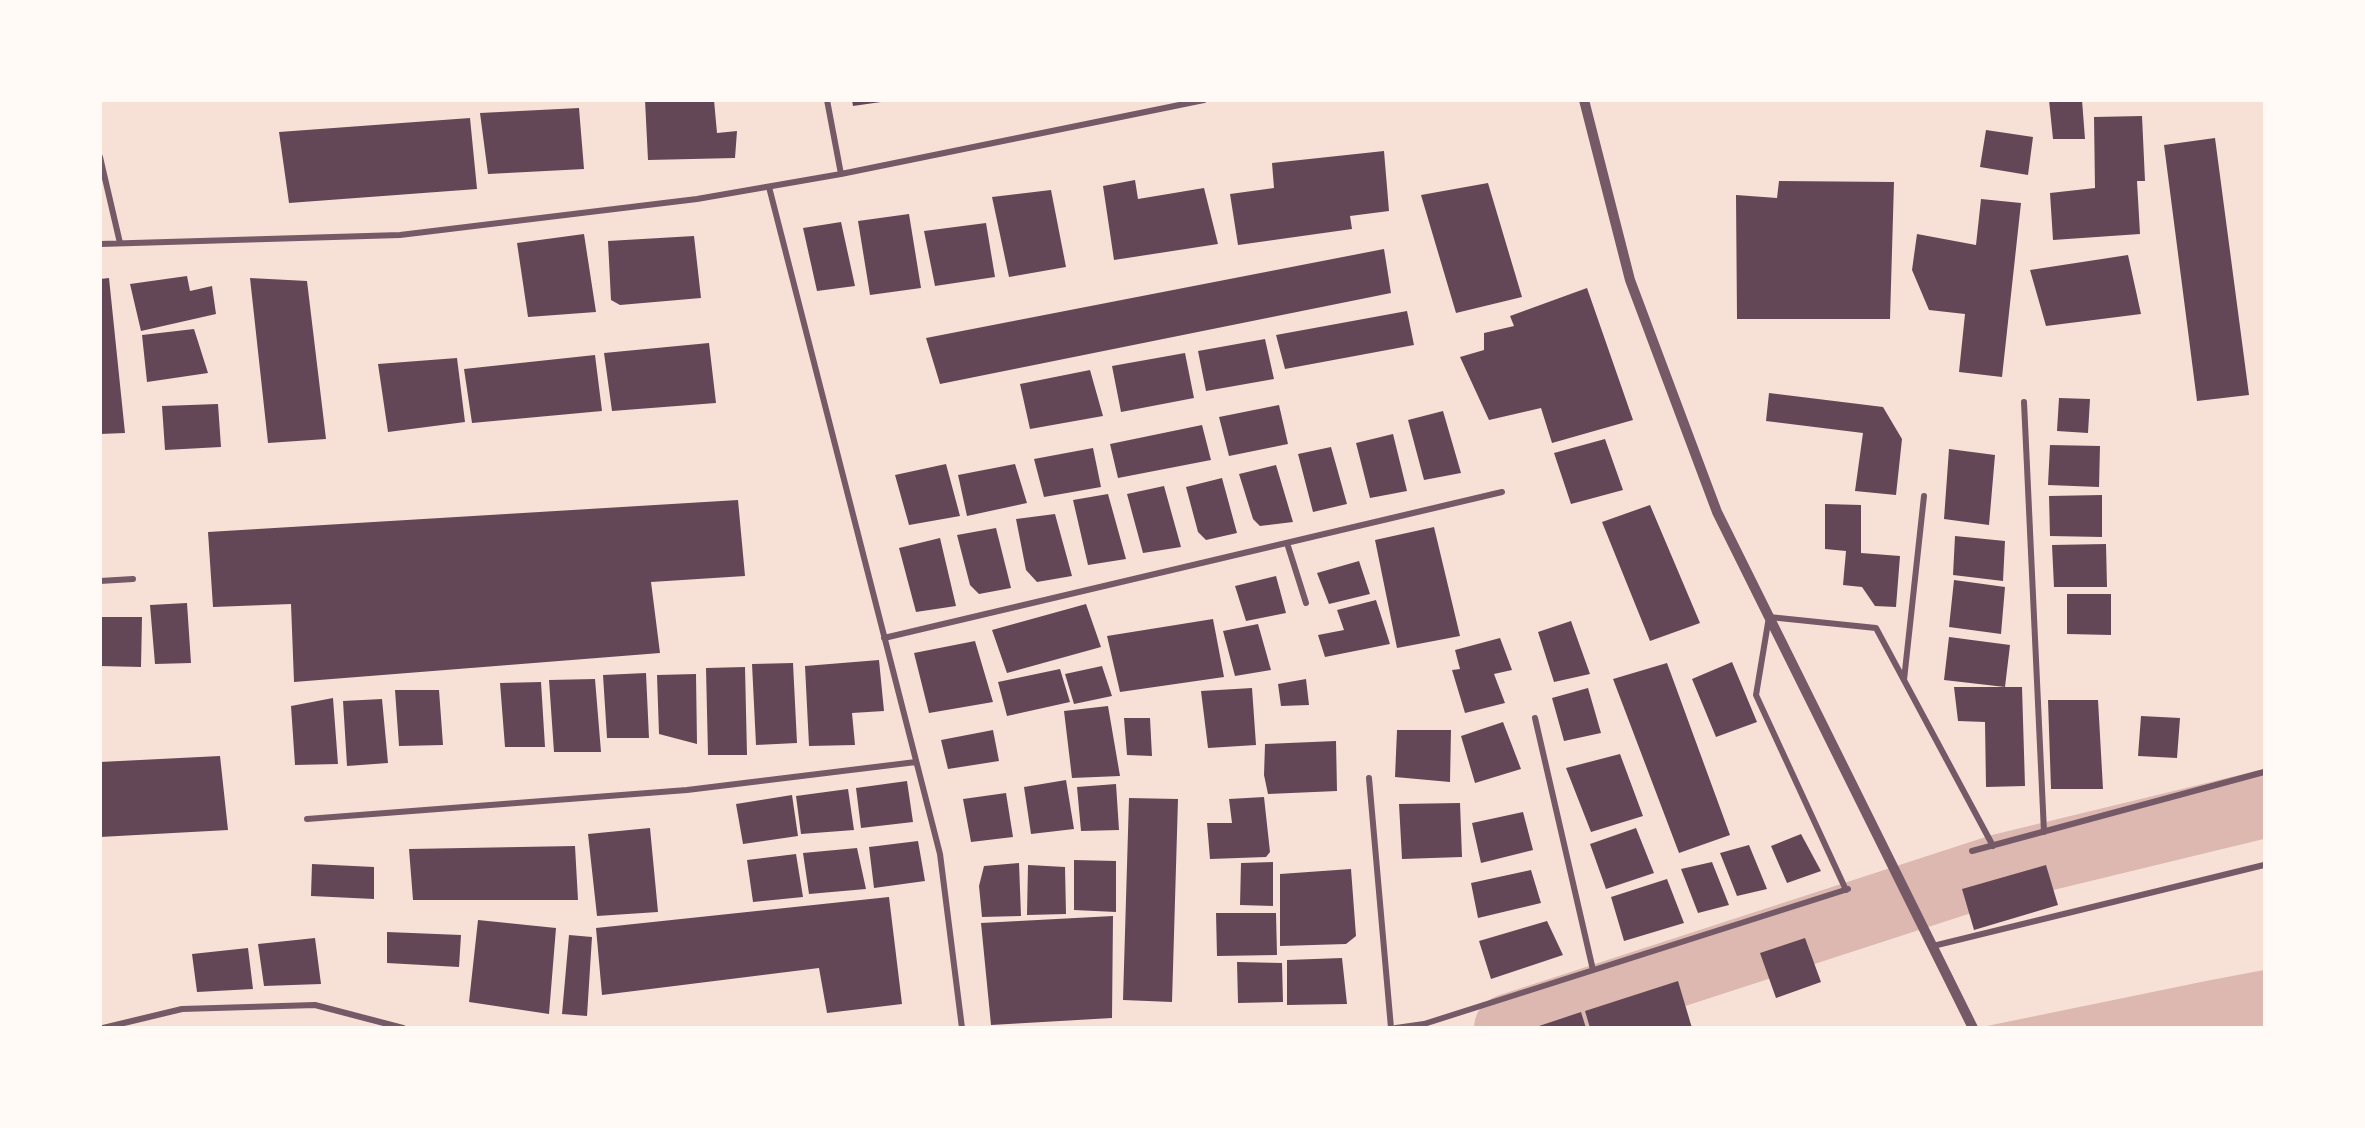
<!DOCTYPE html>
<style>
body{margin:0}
#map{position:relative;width:2365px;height:1128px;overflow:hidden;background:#f7e1d7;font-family:Karla,sans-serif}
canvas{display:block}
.frame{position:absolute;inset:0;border:102px solid #fffaf5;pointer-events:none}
</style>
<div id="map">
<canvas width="2365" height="1128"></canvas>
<div class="frame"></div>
</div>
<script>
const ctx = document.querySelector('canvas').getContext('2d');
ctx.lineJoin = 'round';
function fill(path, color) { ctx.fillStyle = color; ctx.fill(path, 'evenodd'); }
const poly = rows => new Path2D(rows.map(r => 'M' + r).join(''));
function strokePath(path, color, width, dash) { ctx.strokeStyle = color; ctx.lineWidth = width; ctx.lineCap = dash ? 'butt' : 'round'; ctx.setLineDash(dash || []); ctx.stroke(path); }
const water = poly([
 [2264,970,2264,1027,1982,1027,2206,981]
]);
const river = poly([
 [1508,1028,2000,868,2264,804]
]);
const building = poly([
 [645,100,714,100,717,133,737,131,735,158,648,160],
 [852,100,881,100,881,102,853,106],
 [2049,100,2082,100,2085,139,2053,139],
 [579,108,584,169,488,174,480,113],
 [2142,116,2145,181,2137,181,2140,234,2053,240,2050,193,2095,188,2094,117],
 [470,118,477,189,289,203,279,132],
 [1986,130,2033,137,2028,175,1980,167],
 [2215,138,2249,395,2197,401,2164,145],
 [1384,151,1389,211,1350,216,1352,229,1238,245,1230,194,1274,188,1272,163],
 [1135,180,1138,199,1204,188,1218,244,1114,260,1103,186],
 [1779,181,1894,182,1890,319,1737,319,1736,195,1777,198],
 [1488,183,1522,297,1456,313,1421,195],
 [1051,190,1066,267,1009,277,992,197],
 [1981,199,2021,203,2002,377,1959,372,1965,314,1929,310,1912,270,1917,234,1976,245],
 [909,214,921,288,870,295,858,221],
 [841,222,855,286,817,291,803,228],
 [986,223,995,277,935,286,924,231],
 [584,234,596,312,528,317,517,243],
 [694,236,701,298,620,305,611,300,608,241],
 [1384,249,1391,293,940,384,926,338],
 [2128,255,2141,314,2046,326,2030,270],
 [187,276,190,291,212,286,216,314,141,331,130,284],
 [109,278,125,433,100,434,100,279],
 [250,278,307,281,326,439,268,443],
 [1587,288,1633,420,1552,443,1541,408,1489,420,1460,357,1484,350,1484,333,1514,326,1510,316],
 [1407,311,1414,345,1285,369,1276,335],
 [194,329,208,373,147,382,142,335],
 [1265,339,1274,379,1206,391,1198,351],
 [709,343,716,403,612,411,604,353],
 [1185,353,1194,398,1121,412,1112,366],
 [595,355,602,411,472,423,464,369],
 [457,358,465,422,388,432,378,364],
 [1090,370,1103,416,1030,429,1020,384],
 [1769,393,1883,407,1902,439,1896,495,1855,491,1863,433,1766,421],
 [2059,398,2090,399,2088,433,2057,431],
 [218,404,221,447,165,450,162,406],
 [1279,405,1288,444,1229,456,1219,417],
 [1443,411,1461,473,1424,480,1408,420],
 [1202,425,1211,460,1118,478,1110,444],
 [1393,434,1407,491,1370,498,1356,443],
 [1605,439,1623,490,1571,504,1554,453],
 [2050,445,2100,446,2099,487,2048,485],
 [1331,447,1347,504,1313,512,1298,454],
 [1093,448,1101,487,1044,497,1034,459],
 [1949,449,1995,455,1989,525,1944,519],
 [946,464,960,516,909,525,895,475],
 [1015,464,1027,503,967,516,958,475],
 [1276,465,1293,522,1260,526,1253,519,1239,474],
 [1222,478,1237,533,1206,540,1198,532,1186,487],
 [1164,486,1181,547,1143,553,1127,494],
 [1108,494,1126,559,1088,565,1073,500],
 [2102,495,2102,537,2050,536,2049,496],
 [738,500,745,576,651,582,660,653,294,682,291,604,213,607,208,532],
 [1825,504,1861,505,1861,553,1900,556,1896,607,1875,606,1862,587,1843,585,1846,551,1825,549],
 [1650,505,1700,623,1650,641,1602,522],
 [1055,514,1072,576,1037,582,1026,570,1016,519],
 [1434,527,1460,636,1397,648,1375,540],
 [996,528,1011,588,979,594,970,585,957,535],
 [1955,536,2005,541,2003,581,1953,575],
 [940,538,956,606,916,612,899,548],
 [2106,544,2107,587,2054,587,2052,545],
 [1359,561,1370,594,1329,604,1317,573],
 [1276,576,1286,613,1246,621,1235,586],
 [1954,580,2005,587,2001,634,1949,627],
 [2067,594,2111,594,2111,635,2067,634],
 [1376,600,1390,644,1325,657,1318,635,1344,630,1337,610],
 [187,603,191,663,155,664,150,605],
 [1086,604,1101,647,1007,673,992,630],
 [100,617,142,617,141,667,100,666],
 [1213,619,1224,677,1120,692,1107,636],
 [1571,621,1590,674,1554,682,1538,632],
 [1258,624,1271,670,1235,676,1223,631],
 [1949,637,2010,645,2005,687,1944,680],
 [1500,638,1512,670,1494,674,1505,703,1465,713,1452,670,1460,669,1455,650],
 [975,641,993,702,929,713,914,653],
 [879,660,884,711,852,713,855,745,809,746,805,666],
 [1732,662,1757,722,1716,737,1692,679],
 [793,663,797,743,756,745,752,664],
 [1667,663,1730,835,1679,853,1613,679],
 [1102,666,1112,696,1074,704,1065,674],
 [745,667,747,755,708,755,706,668],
 [1060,669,1070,702,1007,716,998,682],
 [646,673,649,738,607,738,603,675],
 [696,674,697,744,659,734,657,675],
 [595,679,601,752,554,752,549,680],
 [1306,679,1309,705,1281,706,1278,684],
 [541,682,545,747,505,747,500,683],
 [1954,687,2022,687,2025,786,1986,787,1985,722,1958,721],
 [1252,688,1256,745,1208,748,1201,691],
 [1588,688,1601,733,1564,741,1552,698],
 [395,690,439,690,443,745,399,746],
 [333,698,338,764,295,765,291,706],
 [382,699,388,763,347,766,343,701],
 [2048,700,2098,700,2103,789,2051,789],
 [1108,706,1120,776,1072,778,1064,711],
 [2141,716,2180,718,2177,758,2138,756],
 [1124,718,1150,718,1152,756,1127,755],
 [1503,722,1521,769,1475,783,1461,736],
 [993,730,999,761,948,769,941,740],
 [1397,730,1451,730,1450,782,1395,777],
 [1336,741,1337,791,1268,794,1264,775,1265,744],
 [1620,754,1643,816,1591,832,1566,768],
 [220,756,228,830,100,837,100,762],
 [1066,780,1074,829,1031,834,1024,787],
 [907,781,913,822,861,828,856,788],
 [1116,784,1119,830,1081,831,1077,787],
 [848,789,854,830,801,834,796,796],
 [1006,793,1013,837,971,842,963,799],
 [792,795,798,836,743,844,736,804],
 [1264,797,1270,852,1266,857,1210,859,1207,823,1232,823,1229,799],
 [1129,798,1178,799,1172,1002,1123,1000],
 [1460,803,1462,857,1402,859,1399,804],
 [1523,812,1533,850,1481,863,1472,823],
 [650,828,658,912,597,916,588,834],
 [1636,828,1654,873,1606,889,1590,844],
 [1801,834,1821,871,1787,883,1771,846],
 [918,841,925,881,874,888,869,847],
 [1749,845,1767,889,1737,896,1720,853],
 [575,846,578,900,413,900,409,849],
 [857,848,866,889,809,894,803,853],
 [796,854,803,897,753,902,747,860],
 [1074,860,1116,861,1116,912,1074,910],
 [1273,862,1273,906,1240,905,1241,863],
 [1712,862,1729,905,1698,913,1681,869],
 [1019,863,1021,916,982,917,979,886,984,866],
 [312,864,374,867,374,899,311,896],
 [1028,865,1065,867,1066,914,1027,915],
 [2046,865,2058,905,1974,930,1962,889],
 [1351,869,1356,936,1346,944,1280,946,1280,874],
 [1531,870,1541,903,1478,918,1471,883],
 [1667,879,1684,923,1624,941,1611,897],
 [889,897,902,1004,827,1013,819,968,602,995,596,928],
 [1216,913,1276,913,1277,955,1217,956],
 [1113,916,1112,1018,991,1025,981,923],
 [478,920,556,928,549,1014,469,1002],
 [1547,921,1563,955,1491,979,1479,941],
 [387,932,461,935,459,967,387,963],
 [569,935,592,937,587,1016,562,1014],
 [315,938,321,984,264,986,258,944],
 [1805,938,1821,982,1776,998,1760,953],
 [248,948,253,989,197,992,192,954],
 [1342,958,1347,1004,1287,1005,1287,960],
 [1237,962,1282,963,1283,1002,1238,1003],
 [1678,981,1692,1028,1590,1028,1585,1011],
 [1581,1012,1586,1028,1536,1028,1536,1027]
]);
const minor = poly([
 [827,100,841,174],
 [100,157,120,243],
 [769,187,940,854,962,1028],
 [100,244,400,235,697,199,841,174,1204,100],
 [2024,402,2044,832],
 [1287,543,1306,603],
 [100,581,133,579],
 [884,638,1502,492],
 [1904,680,1924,496],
 [1535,718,1593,970],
 [1369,778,1391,1028],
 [307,819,687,790,916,762],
 [1972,851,2264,772],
 [1846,890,1756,695,1769,617,1876,628,1993,846],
 [1933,946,2264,865],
 [103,1028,182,1009,315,1005,403,1028],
 [1396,1028,1424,1024,1848,889]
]);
const tertiary = poly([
 [1584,100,1630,280,1717,512,1973,1028]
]);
fill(water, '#dcb8b0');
strokePath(river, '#dcb8b0', 68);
fill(building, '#644757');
strokePath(minor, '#755966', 6);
strokePath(tertiary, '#755966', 10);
</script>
